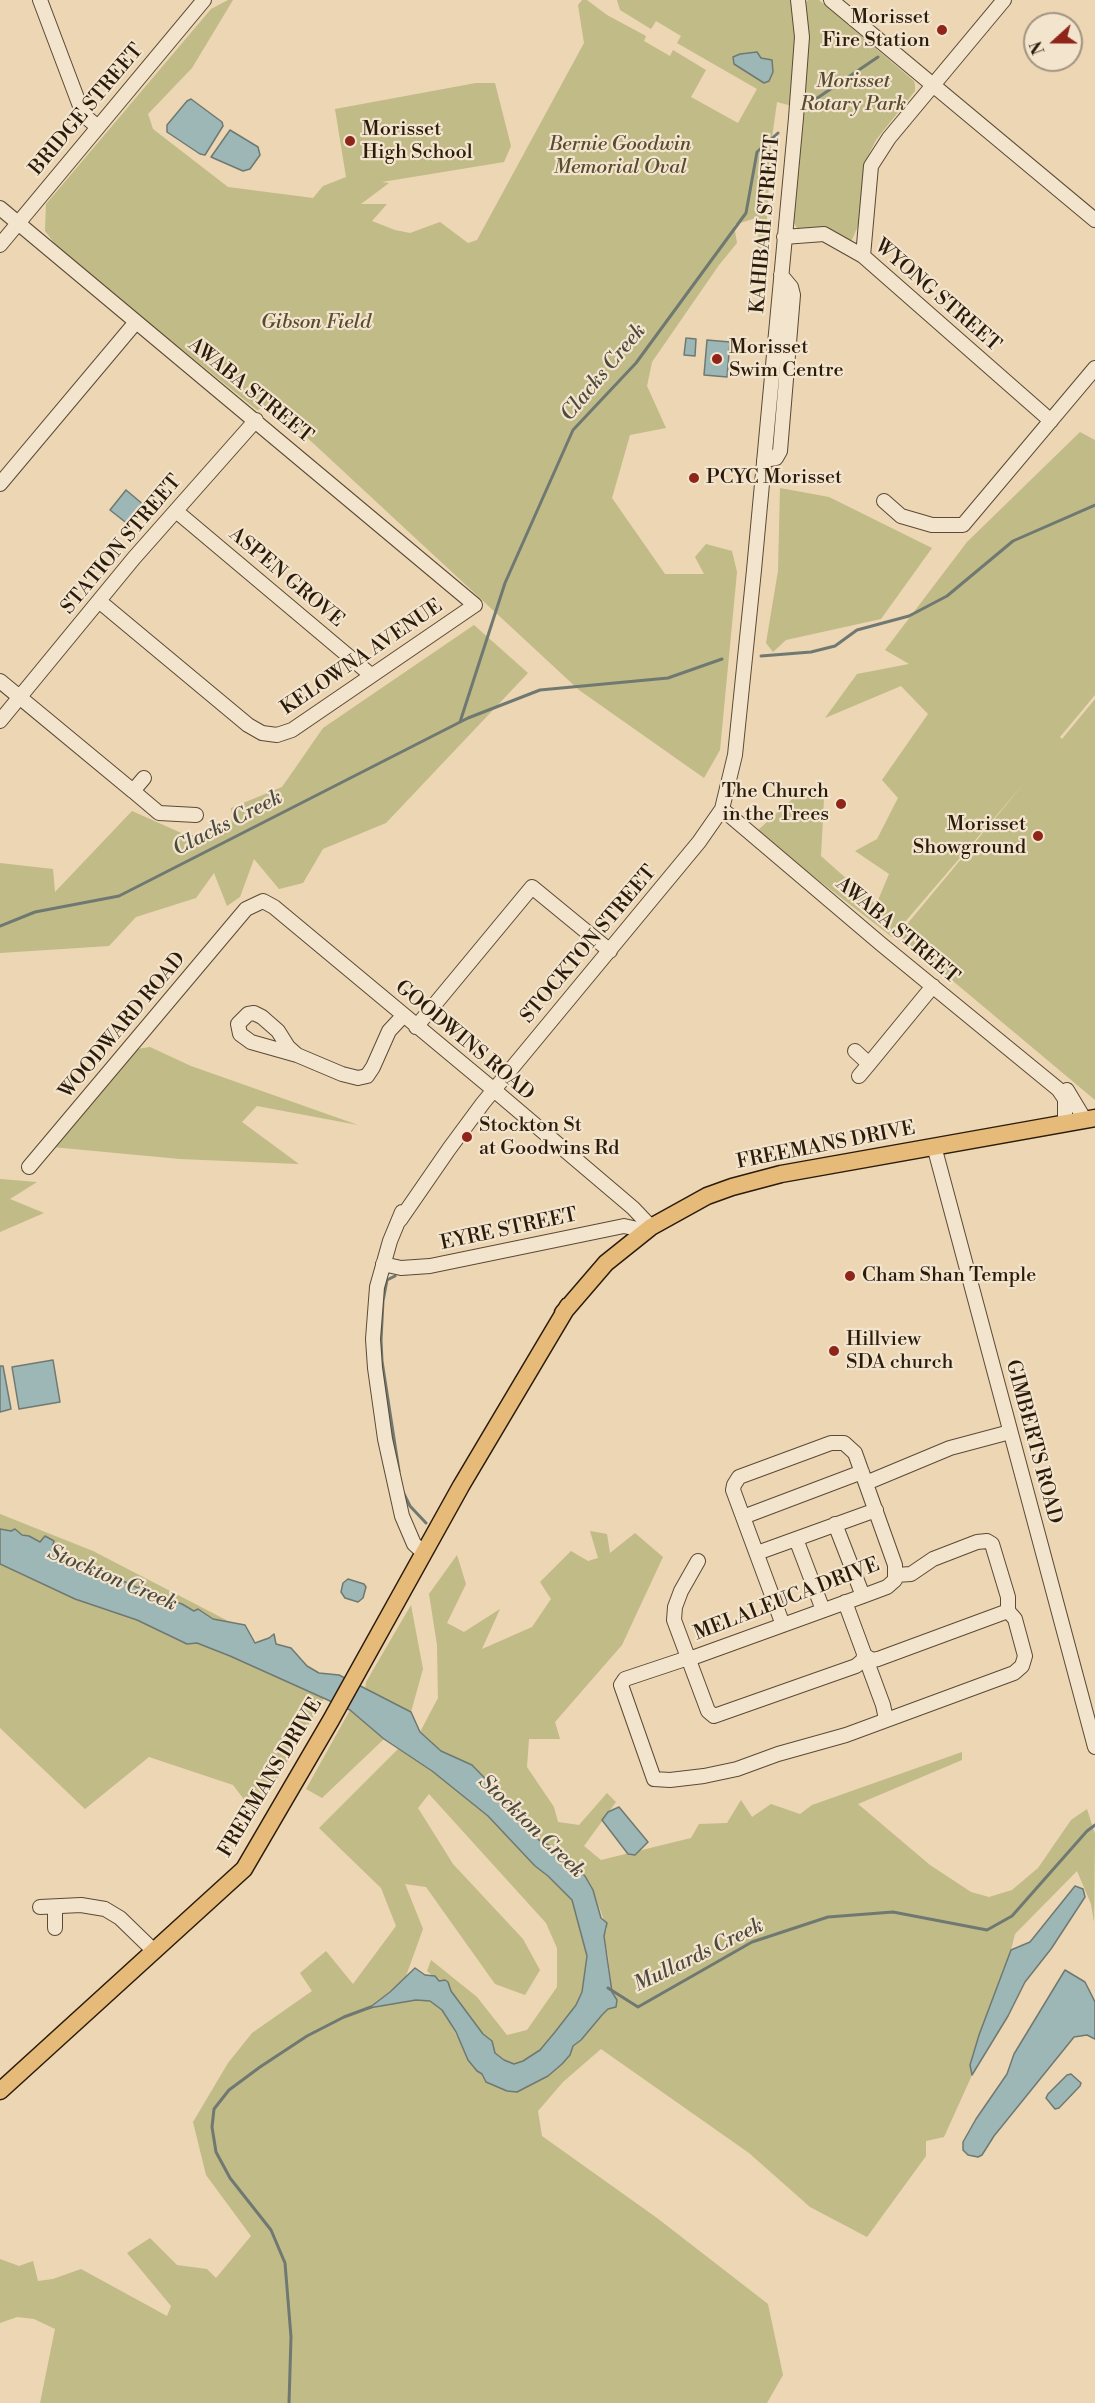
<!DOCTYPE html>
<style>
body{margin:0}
#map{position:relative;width:1095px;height:2403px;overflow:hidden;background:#ecd6b3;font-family:"Libre Bodoni",serif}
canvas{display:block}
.north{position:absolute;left:1023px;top:12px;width:60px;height:60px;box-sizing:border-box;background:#f3e4ce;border:2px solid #a39480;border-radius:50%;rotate:249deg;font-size:16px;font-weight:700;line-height:24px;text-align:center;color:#2b1b0b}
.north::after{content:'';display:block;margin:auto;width:21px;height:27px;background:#8f2418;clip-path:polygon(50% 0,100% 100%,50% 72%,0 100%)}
</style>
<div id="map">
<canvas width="1095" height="2403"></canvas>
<div class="north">N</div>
</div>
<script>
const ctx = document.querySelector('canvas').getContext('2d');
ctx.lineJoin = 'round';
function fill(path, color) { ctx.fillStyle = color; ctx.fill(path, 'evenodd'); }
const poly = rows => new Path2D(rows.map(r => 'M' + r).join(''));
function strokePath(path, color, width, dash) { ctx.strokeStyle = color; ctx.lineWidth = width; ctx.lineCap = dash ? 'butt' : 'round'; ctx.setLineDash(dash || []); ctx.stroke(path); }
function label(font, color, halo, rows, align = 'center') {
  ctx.font = font + ' "Libre Bodoni",serif'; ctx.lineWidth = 4.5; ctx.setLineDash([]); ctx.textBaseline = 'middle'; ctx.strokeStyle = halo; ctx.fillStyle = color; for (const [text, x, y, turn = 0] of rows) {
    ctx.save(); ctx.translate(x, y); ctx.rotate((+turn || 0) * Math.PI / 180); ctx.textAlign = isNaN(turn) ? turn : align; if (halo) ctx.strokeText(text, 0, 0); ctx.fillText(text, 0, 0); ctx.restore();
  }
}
const green = poly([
 [228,0,233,0,192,68,148,114,153,129,228,187,313,198,323,186,346,177,335,109,476,83,495,83,511,146,504,162,382,182,389,183,361,204,387,204,372,221,395,230,410,233,440,222,468,243,477,240,584,43,578,5,582,0,587,0,607,15,646,36,644,41,670,56,673,50,706,70,691,97,738,123,757,89,677,43,681,36,656,21,651,29,620,10,617,0,790,0,796,20,792,106,777,102,771,145,766,237,757,268,759,217,734,225,737,243,719,265,652,362,647,386,666,428,630,435,612,498,665,574,704,574,695,557,706,544,732,551,737,572,720,750,704,778,579,690,272,405,257,410,61,252,45,231,46,204,211,9],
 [808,0,819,0,914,81,915,85,915,91,876,140,867,158,861,219,851,242,797,228,792,220,808,48,806,2],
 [1080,432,1095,440,1095,695,1060,737,1062,739,1095,699,1095,1100,898,935,1026,781,892,937,756,832,800,792,824,798,821,856,876,905,889,874,855,851,877,839,898,798,882,780,928,714,901,686,825,718,857,674,909,664,885,650,967,542],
 [780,488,829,497,932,548,881,619,786,640,773,652,766,643,778,571],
 [474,625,528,673,386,823,323,849,303,883,279,889,254,859,240,897,227,906,214,873,196,898,136,917,109,946,0,953,0,863,53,869,55,892,132,811,188,836,232,828,231,808,282,787,323,728],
 [150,1047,191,1066,358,1125,257,1106,242,1122,299,1164,180,1159,52,1147,137,1049],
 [0,1179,37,1182,10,1199,44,1213,0,1232],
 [0,1514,93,1551,232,1623,213,1619,182,1604,173,1601,163,1603,139,1588,128,1585,109,1585,85,1566,70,1561,52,1548,46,1536,40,1542,29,1536,0,1529],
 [590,1531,607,1534,610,1553,635,1533,663,1557,622,1645,555,1722,560,1739,529,1739,527,1767,554,1807,558,1822,579,1825,607,1793,616,1802,584,1846,601,1860,691,1838,699,1824,727,1823,741,1800,752,1817,771,1804,800,1814,812,1805,962,1752,962,1760,858,1804,930,1865,971,1892,989,1897,1012,1890,1038,1868,1071,1820,1087,1809,1095,1834,1094,1922,1091,1904,1077,1871,1015,1934,1011,1950,973,2053,970,2065,972,2075,944,2137,926,2141,926,2156,867,2237,810,2207,749,2153,601,2049,563,2082,538,2111,542,2136,657,2218,768,2304,783,2375,767,2403,40,2403,55,2329,34,2319,17,2317,0,2323,0,2259,19,2266,33,2261,38,2281,53,2279,81,2269,167,2316,171,2306,127,2253,150,2238,177,2265,207,2269,216,2278,251,2236,206,2175,193,2122,228,2063,252,2033,312,1991,300,1973,326,1951,353,1984,396,1926,381,1888,319,1828,398,1749,409,1754,432,1771,488,1816,535,1866,548,1876,572,1900,587,1956,582,1992,576,2005,540,2050,523,2061,514,2064,504,2060,495,2053,492,2041,483,2034,451,1991,448,1982,439,1981,427,1971,431,1960,477,1997,507,2035,527,2030,557,1987,557,1948,546,1923,429,1794,418,1808,453,1864,523,1939,540,1970,525,1995,495,1984,426,1887,405,1884,423,1929,406,1976,398,1985,370,2007,416,2000,430,2001,442,2010,477,2071,482,2074,548,2076,562,2063,570,2055,573,2046,617,2000,612,1992,608,1956,604,1936,607,1929,593,1890,585,1876,550,1846,539,1840,512,1806,472,1765,441,1751,420,1732,438,1698,437,1645,429,1594,457,1555,466,1584,447,1623,464,1632,500,1609,482,1649,532,1627,551,1599,540,1582,571,1551,588,1561,598,1558],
 [0,1564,75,1599,137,1620,187,1644,197,1643,230,1656,324,1698,256,1815,233,1785,149,1757,85,1809,0,1728],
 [411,1605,423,1669,411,1712,365,1690,366,1682],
 [350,1710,384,1739,322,1798,306,1789]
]);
const water = poly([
 [757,52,761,58,772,60,773,72,769,81,764,83,734,64,733,57,740,54,757,52],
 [191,99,222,122,223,126,205,155,200,154,167,132,167,125,187,101,191,99],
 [230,130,258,147,260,155,250,169,243,171,211,157,230,130],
 [686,338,696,339,695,356,684,355,686,338],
 [707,340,730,342,727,377,704,375,707,340],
 [126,490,145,506,129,525,110,510,126,490],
 [53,1360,60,1402,19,1409,12,1367,53,1360],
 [0,1366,3,1366,11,1409,0,1412,0,1366],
 [0,1529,11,1531,15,1529,22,1535,29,1536,40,1542,45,1536,54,1541,52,1548,70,1561,86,1566,89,1570,100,1568,103,1578,109,1585,121,1580,138,1588,144,1583,147,1594,155,1599,163,1603,173,1601,182,1604,194,1611,198,1609,213,1619,245,1625,255,1643,269,1638,274,1634,276,1644,291,1648,307,1666,319,1673,339,1675,411,1712,420,1732,441,1751,472,1765,512,1806,539,1840,550,1846,585,1876,593,1890,601,1918,607,1923,604,1936,612,1992,617,2000,616,2007,608,2009,602,2015,581,2040,573,2046,570,2055,562,2064,548,2076,517,2092,507,2091,486,2082,482,2074,477,2071,468,2060,456,2032,442,2010,430,2001,416,2000,369,2008,390,1992,415,1968,425,1975,435,1976,439,1981,445,1980,448,1982,451,1991,483,2034,492,2041,495,2053,504,2060,514,2064,523,2061,540,2050,555,2032,576,2005,582,1992,587,1956,572,1900,548,1876,535,1866,488,1816,432,1771,384,1739,350,1710,230,1656,197,1643,187,1644,137,1620,75,1599,0,1564,0,1529],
 [348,1579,364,1584,366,1587,363,1598,358,1602,345,1598,341,1592,343,1583,348,1579],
 [619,1807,648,1842,635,1855,628,1854,602,1820,608,1812,619,1807],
 [1075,1886,1083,1889,1085,1897,1051,1949,1025,1982,1008,2016,972,2075,970,2065,979,2035,1011,1950,1030,1942,1075,1886],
 [1065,1970,1085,1982,1095,2002,1095,2039,1087,2035,1074,2037,994,2136,982,2155,978,2157,968,2155,963,2150,963,2142,976,2119,1007,2074,1014,2054,1065,1970],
 [1071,2074,1081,2083,1080,2086,1059,2108,1055,2109,1046,2098,1048,2094,1067,2075,1071,2074]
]);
const stream = poly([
 [807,105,878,57],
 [761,656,811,652,835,646,857,630,909,616,947,596,1013,541,1095,505],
 [460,722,505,583,573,430,636,363,746,213,757,152,778,133],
 [0,926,35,912,119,896,468,718,540,690,668,678,722,659],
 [395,1276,387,1280,383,1301,381,1340,382,1361,399,1471],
 [403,1492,410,1506,426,1523],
 [608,1988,638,2007,752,1942,828,1917,893,1912,987,1930,1012,1916,1087,1831,1095,1825],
 [289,2403,291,2337,285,2263,271,2230,230,2178,216,2152,212,2127,214,2109,229,2090,260,2067,307,2036,344,2017,371,2007]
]);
const minor = poly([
 [40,0,80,106,87,118,98,127],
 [831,0,1095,220],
 [0,208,475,605,292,730,277,735,262,733,248,725,99,601],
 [784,237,824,234,863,256,1051,421],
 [0,245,204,0],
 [863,256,871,166,889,138,1004,0],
 [764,460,776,458,780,451,793,295,791,287,781,275],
 [0,484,136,322],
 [884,501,901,516,932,525,963,525,1095,368],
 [176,511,371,675],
 [0,681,133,791,144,778],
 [0,721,134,558,256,420],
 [133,791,159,813,196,815],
 [722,809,881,944,1058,1089,1065,1099,1065,1123],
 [416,1027,532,887,610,951],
 [855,1051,869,1064,933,986],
 [297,1055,288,1047,278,1031,262,1017,254,1013,248,1014,238,1024,240,1034,251,1042,297,1055,342,1074,358,1078,367,1076,373,1067,389,1031,403,1016],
 [859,1076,869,1064],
 [1067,1090,1085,1120],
 [934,1146,1095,1747],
 [29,1167,246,909,263,901,274,907,494,1090,633,1208,651,1227],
 [402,1212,390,1241,377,1287,373,1339,375,1368,385,1439,402,1516,414,1544,424,1553],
 [400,1220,449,1149,483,1103,699,842,722,809,735,755,754,570,796,118,802,37,798,0],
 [383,1264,401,1268,430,1266,624,1226,633,1228,641,1235],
 [866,1483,950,1448,1010,1432],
 [743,1517,862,1472],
 [835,1524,863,1596],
 [796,1539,823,1610],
 [757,1553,876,1510],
 [698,1561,681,1591,675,1607,674,1620,708,1711,714,1716,856,1666,863,1660,864,1655],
 [845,1602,883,1705,886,1719],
 [864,1655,872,1660,878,1659,1008,1611],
 [688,1658,625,1679,621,1685,654,1779,670,1780,704,1776,737,1769,778,1754,846,1735,1014,1673,1022,1666,1025,1656,1015,1619,1008,1611,1008,1597,992,1544,987,1541,977,1542,933,1559,911,1574,896,1575],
 [689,1659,783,1625,863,1596,887,1587,895,1580,895,1565,855,1453,844,1443,831,1443,739,1477,734,1485,733,1490,783,1625],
 [40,1907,81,1905,105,1909,120,1918,154,1951],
 [55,1907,55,1928]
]);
const major = poly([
 [563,1313,606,1263,651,1227,707,1196,732,1187,781,1174,1095,1118],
 [0,2091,244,1869,331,1720,461,1486,568,1306]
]);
const markers = [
 [942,30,6,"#8f2418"],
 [350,141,6,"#8f2418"],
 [717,359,6,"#8f2418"],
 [694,478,6,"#8f2418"],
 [841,804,6,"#8f2418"],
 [1038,836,6,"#8f2418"],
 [467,1137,6,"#8f2418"],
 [850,1276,6,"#8f2418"],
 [834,1351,6,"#8f2418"]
];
const poiNames = [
 ["Morisset",930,18,"right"],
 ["Fire Station",930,41,"right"],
 ["Morisset",362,130],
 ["High School",362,153],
 ["Morisset",729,348],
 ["Swim Centre",729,371],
 ["PCYC Morisset",706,478],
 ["The Church",829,792,"right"],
 ["in the Trees",829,815,"right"],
 ["Morisset",1026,825,"right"],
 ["Showground",1026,848,"right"],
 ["Stockton St",479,1126],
 ["at Goodwins Rd",479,1149],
 ["Cham Shan Temple",862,1276],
 ["Hillview",846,1340],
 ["SDA church",846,1363]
];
const parkNames = [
 ["Morisset",853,82],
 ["Rotary Park",853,105],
 ["Bernie Goodwin",620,145],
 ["Memorial Oval",620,168],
 ["Gibson Field",316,323]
];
const streetNames = [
 ["BRIDGE STREET",87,110,-50],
 ["KAHIBAH STREET",766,224,-85],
 ["WYONG STREET",937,296,41],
 ["AWABA STREET",250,391,39],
 ["STATION STREET",122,545,-50],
 ["ASPEN GROVE",286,578,40],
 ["KELOWNA AVENUE",362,658,-34],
 ["AWABA STREET",897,931,40],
 ["STOCKTON STREET",589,945,-50],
 ["WOODWARD ROAD",123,1026,-50],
 ["GOODWINS ROAD",464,1041,40],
 ["FREEMANS DRIVE",826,1146,-11],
 ["EYRE STREET",509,1230,-12],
 ["GIMBERTS ROAD",1033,1442,75],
 ["MELALEUCA DRIVE",787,1600,-21],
 ["FREEMANS DRIVE",271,1778,-59]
];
const waterNames = [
 ["Clacks Creek",604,373,-50],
 ["Clacks Creek",228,824,-27],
 ["Stockton Creek",112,1579,23],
 ["Stockton Creek",531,1827,44],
 ["Mullards Creek",699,1956,-26]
];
fill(green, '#c0bb87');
fill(water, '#9cb7b6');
strokePath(water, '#6f7972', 1.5);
strokePath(stream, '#6f7972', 3);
strokePath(minor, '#5b4a35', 16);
strokePath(major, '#2b1b0b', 19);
strokePath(minor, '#f3e4ce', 14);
strokePath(major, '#e6bb7a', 16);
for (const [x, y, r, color] of markers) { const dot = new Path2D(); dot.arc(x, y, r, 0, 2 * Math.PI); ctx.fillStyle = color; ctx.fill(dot); strokePath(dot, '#f3e4ce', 2); }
label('20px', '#2b1b0b', '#f3e4ce', poiNames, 'left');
label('italic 20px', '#584b30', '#f3e4ce', parkNames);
label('20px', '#2b1b0b', '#f3e4ce', streetNames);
label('italic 21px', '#4d4a3e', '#f3e4ce', waterNames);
</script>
